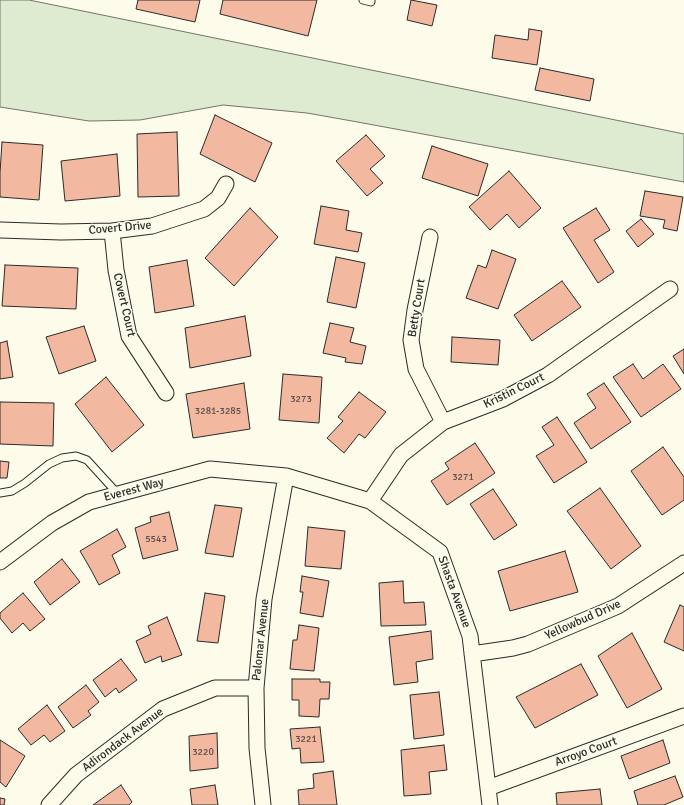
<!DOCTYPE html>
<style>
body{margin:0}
canvas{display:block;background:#fdfbea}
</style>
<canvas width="684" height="805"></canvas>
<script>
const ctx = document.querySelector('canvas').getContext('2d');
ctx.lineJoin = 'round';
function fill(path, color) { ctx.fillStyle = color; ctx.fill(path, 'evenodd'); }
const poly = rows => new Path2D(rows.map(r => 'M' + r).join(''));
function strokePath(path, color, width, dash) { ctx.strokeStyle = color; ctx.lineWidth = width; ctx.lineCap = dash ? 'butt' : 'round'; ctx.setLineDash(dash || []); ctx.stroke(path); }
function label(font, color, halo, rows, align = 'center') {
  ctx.font = font + ' Signika,sans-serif'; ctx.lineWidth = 3; ctx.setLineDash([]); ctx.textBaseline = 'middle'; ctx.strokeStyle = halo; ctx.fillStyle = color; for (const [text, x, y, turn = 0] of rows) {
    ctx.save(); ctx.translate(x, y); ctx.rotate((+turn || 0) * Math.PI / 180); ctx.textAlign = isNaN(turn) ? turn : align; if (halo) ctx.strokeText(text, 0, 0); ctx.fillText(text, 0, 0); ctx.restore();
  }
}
const green = poly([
 [0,0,29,0,684,134,684,182,352,121,307,113,223,105,140,120,89,121,0,107,0,0]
]);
const building = poly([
 [138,0,200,0,195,22,136,9,138,0],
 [223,0,317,0,308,36,220,14,223,0],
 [411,0,437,5,432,26,407,20,411,0],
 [529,29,542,31,537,65,492,58,495,35,528,40,529,29],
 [540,68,594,79,590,101,535,90,540,68],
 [215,115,272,143,255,182,200,154,215,115],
 [177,132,179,196,138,197,137,134,177,132],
 [366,135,385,156,370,169,383,183,367,196,336,161,366,135],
 [2,142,43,145,39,200,0,197,0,173,2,142],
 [432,146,488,164,478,196,422,178,432,146],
 [117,154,120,196,65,201,61,161,117,154],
 [509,171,541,208,519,228,507,214,490,230,469,207,509,171],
 [645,191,683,197,677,231,663,228,665,220,640,216,645,191],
 [321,206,349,211,346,230,362,233,358,252,314,244,321,206],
 [250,208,278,237,234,286,205,258,250,208],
 [596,208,610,230,594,240,614,272,598,283,563,228,596,208],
 [641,219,654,234,638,247,626,231,641,219],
 [492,250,516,259,498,309,466,298,478,265,486,268,492,250],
 [336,257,365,263,356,308,327,302,336,257],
 [187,260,194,306,155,313,149,267,187,260],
 [5,265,78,268,76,309,2,306,5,265],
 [562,281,581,307,532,341,514,315,562,281],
 [245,316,251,356,190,368,185,328,245,316],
 [330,323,354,328,350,342,366,346,362,364,345,362,346,358,323,353,330,323],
 [84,326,96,361,59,374,46,337,84,326],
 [452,337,500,340,498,365,451,362,452,337],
 [7,341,13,377,0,379,0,343,7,341],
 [684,349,684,374,673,356,684,349],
 [633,364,643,379,663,364,681,389,641,417,613,377,633,364],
 [283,374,322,377,319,423,279,420,283,374],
 [106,377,144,425,112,452,75,404,106,377],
 [244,383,250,429,193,438,186,394,244,383],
 [604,383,631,422,591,449,574,423,596,408,587,394,604,383],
 [359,392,386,412,365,438,359,434,344,453,327,438,343,421,338,417,359,392],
 [0,402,54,403,53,446,0,444,0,402],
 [557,417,587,462,554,483,536,456,554,445,542,427,557,417],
 [475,443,495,473,447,505,431,481,449,469,445,463,475,443],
 [663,447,684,477,684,500,662,515,631,471,663,447],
 [0,461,9,462,7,478,0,478,0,461],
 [600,488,641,546,611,569,567,511,600,488],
 [493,489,517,525,494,540,470,504,493,489],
 [215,505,242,508,233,557,205,553,215,505],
 [169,512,178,550,143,559,135,528,151,522,150,517,169,512],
 [308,527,345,531,341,569,305,566,308,527],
 [117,529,126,547,112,555,120,573,99,585,90,568,80,551,117,529],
 [565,551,578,592,510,611,498,571,565,551],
 [62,559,80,582,50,605,34,582,62,559],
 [302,576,329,581,323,617,300,613,303,592,300,592,302,576],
 [403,581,404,603,424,602,426,625,381,626,379,583,403,581],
 [23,593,45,619,30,631,23,623,12,633,0,618,0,613,23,593],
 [205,593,225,596,218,643,197,641,205,593],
 [680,605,684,607,684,651,664,642,680,605],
 [167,617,182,655,162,662,161,656,145,663,136,641,151,634,148,626,167,617],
 [299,625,319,628,314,671,290,669,293,640,297,640,299,625],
 [431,631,433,659,416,662,418,682,394,685,389,637,431,631],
 [632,633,662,689,627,708,598,656,632,633],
 [121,659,137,680,119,693,116,688,105,697,93,680,121,659],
 [581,664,598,695,535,728,516,697,581,664],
 [292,679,320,679,320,682,330,682,329,699,320,699,319,717,299,716,299,700,292,700,292,679],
 [86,685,99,702,88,711,91,715,73,728,58,707,86,685],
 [439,692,444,735,414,739,410,695,439,692],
 [47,705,65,731,50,742,44,735,31,745,18,729,47,705],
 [320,727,324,762,301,763,300,748,292,749,290,729,320,727],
 [217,733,218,768,190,771,189,736,217,733],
 [0,740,25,756,6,787,0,782,0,740],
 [663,740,670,763,629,779,621,756,663,740],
 [444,745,447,770,429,772,431,794,404,796,401,750,444,745],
 [333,771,337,805,299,805,298,790,314,788,313,774,333,771],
 [675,776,683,797,664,805,638,805,634,791,675,776],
 [121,785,132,802,129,805,93,805,121,785],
 [215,785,218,805,192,805,190,789,215,785],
 [600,789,602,805,557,805,556,793,600,789],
 [0,798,5,799,4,805,0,805,0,798]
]);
const lane = poly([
 [363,0,371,2,371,0],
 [0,493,12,491,25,483,49,464,62,458,76,456,87,460,118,494]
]);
const street = poly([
 [0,230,61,232,112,231,152,226,204,209,218,198,226,184],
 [112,231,116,270,129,336,166,393],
 [430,237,415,310,411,340,416,369,443,422],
 [370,501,401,455,443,422,503,399,548,375,670,289],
 [0,562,52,523,89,502,210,469,286,476,370,501,440,552,470,636,490,805],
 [472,654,513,648,528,644,618,606,684,563],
 [488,788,684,716],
 [49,805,76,775,163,709,215,688,256,688],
 [263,805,257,748,256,688,264,599,286,476]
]);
const numberNames = [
 ["3273",301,399],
 ["3281-3285",218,411],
 ["3271",463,477],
 ["5543",156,539],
 ["3221",306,739],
 ["3220",203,752]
];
const streetNames = [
 ["Covert Drive",120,228,-5],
 ["Covert Court",124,305,77],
 ["Betty Court",417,308,-81],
 ["Kristin Court",514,391,-26],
 ["Everest Way",134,490,-15],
 ["Shasta Avenue",454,592,70],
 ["Yellowbud Drive",583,620,-24],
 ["Palomar Avenue",261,640,-84],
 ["Adirondack Avenue",123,740,-37],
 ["Arroyo Court",586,752,-20]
];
fill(green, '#deebd1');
strokePath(green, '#74746e', 1);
fill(building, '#f2b8a0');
strokePath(building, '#2b2b2b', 1);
strokePath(lane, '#2b2b2b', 9);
strokePath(street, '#2b2b2b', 17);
strokePath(lane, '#fdfbea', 7);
strokePath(street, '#fdfbea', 15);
label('10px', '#5d4e48', null, numberNames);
label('12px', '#2b2b2b', '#fdfbea', streetNames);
</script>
